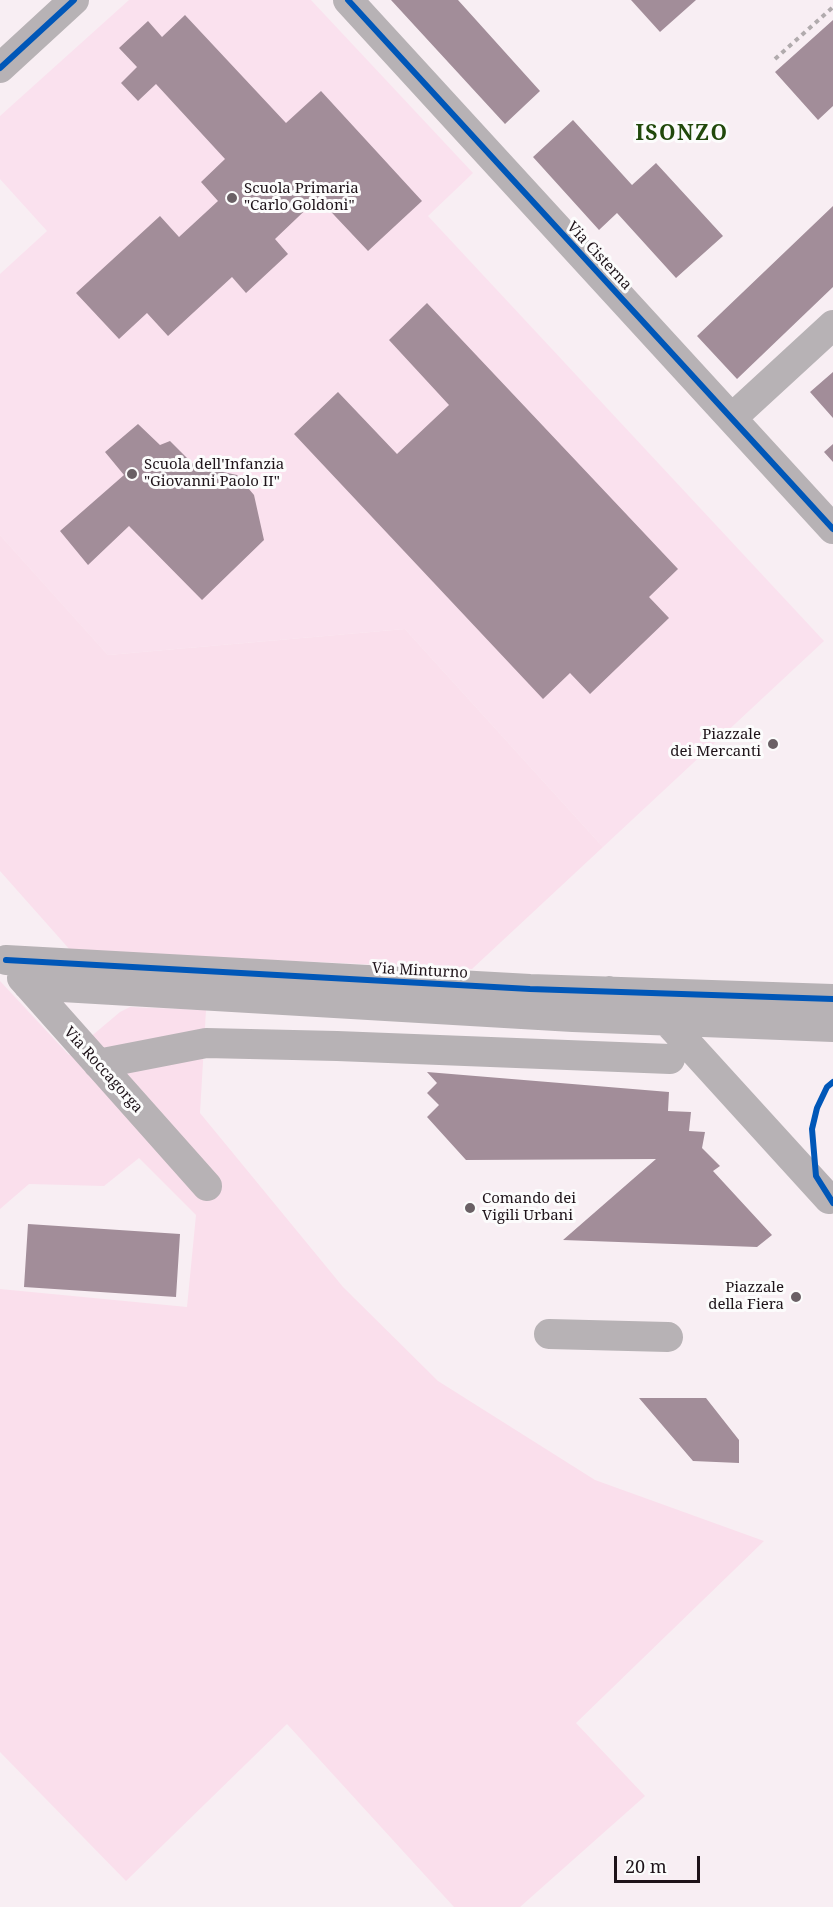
<!DOCTYPE html>
<style>
body{margin:0}
#map{position:relative;width:833px;height:1907px;overflow:hidden;background:#f8eef3;font-family:"Noto Serif",serif}
canvas{display:block}
.scale{position:absolute;left:614px;top:1856px;width:86px;height:27px;box-sizing:border-box;border:3px solid #1e1319;border-top:0;padding-left:8px;font-size:18px;line-height:21px;white-space:nowrap;color:#1e1319;-webkit-text-stroke:4px #fcfcfc;paint-order:stroke}
</style>
<div id="map">
<canvas width="833" height="1907"></canvas>
<div class="scale">20 m</div>
</div>
<script>
const ctx = document.querySelector('canvas').getContext('2d');
ctx.lineJoin = 'round';
function fill(path, color) { ctx.fillStyle = color; ctx.fill(path, 'evenodd'); }
const poly = rows => new Path2D(rows.map(r => 'M' + r).join(''));
function strokePath(path, color, width, dash) { ctx.strokeStyle = color; ctx.lineWidth = width; ctx.lineCap = dash ? 'butt' : 'round'; ctx.setLineDash(dash || []); ctx.stroke(path); }
function label(font, color, halo, rows, align = 'center') {
  ctx.font = font + ' "Noto Serif",serif'; ctx.lineWidth = 6; ctx.setLineDash([]); ctx.textBaseline = 'middle'; ctx.strokeStyle = halo; ctx.fillStyle = color; for (const [text, x, y, turn = 0] of rows) {
    ctx.save(); ctx.translate(x, y); ctx.rotate((+turn || 0) * Math.PI / 180); ctx.textAlign = isNaN(turn) ? turn : align; if (halo) ctx.strokeText(text, 0, 0); ctx.fillText(text, 0, 0); ctx.restore();
  }
}
const built = poly([
 [129,0,311,0,473,173,428,216,824,641,603,847,405,629,108,655,0,535,0,274,47,231,0,179,0,116]
]);
const green = poly([
 [0,535,108,655,405,629,603,847,472,969,71,951,0,871],
 [0,981,69,1055,120,1012,130,1007,206,1010,200,1113,343,1287,438,1381,595,1480,764,1541,576,1723,645,1796,520,1907,454,1907,287,1724,126,1881,0,1752,0,1289,187,1307,196,1215,139,1158,104,1186,29,1184,0,1209]
]);
const building = poly([
 [391,0,458,0,540,91,505,124],
 [631,0,696,0,660,32],
 [185,15,286,123,321,91,422,201,368,251,318,198,275,239,288,254,246,293,232,277,168,336,147,313,119,339,76,293,160,216,179,237,218,201,201,182,225,159,156,84,138,101,121,83,137,67,119,48,148,21,162,37],
 [833,20,833,106,818,120,775,72],
 [573,120,632,185,656,163,723,236,676,278,617,213,599,230,533,157],
 [833,206,833,287,737,379,697,336],
 [427,303,678,569,649,597,669,618,590,694,570,673,543,699,294,434,338,392,397,454,449,405,389,340],
 [833,372,833,418,810,392],
 [138,424,160,445,170,441,195,466,237,475,254,495,264,540,202,600,129,526,88,565,60,531,124,475,105,452],
 [833,444,833,462,824,452],
 [427,1072,669,1092,668,1111,691,1112,689,1131,705,1132,702,1148,720,1166,713,1171,772,1235,757,1247,563,1240,656,1159,466,1160,427,1117,439,1105,427,1093,437,1083],
 [28,1224,180,1234,176,1297,24,1287],
 [639,1398,706,1398,739,1440,739,1463,693,1461]
]);
const path = poly([
 [775,59,833,7]
]);
const minor = poly([
 [348,0,833,529],
 [0,68,74,0],
 [732,418,833,325],
 [6,960,530,989,833,999],
 [22,978,207,1186],
 [28,985,573,1017,609,991],
 [573,1017,833,1027],
 [667,1021,829,1199],
 [98,1064,206,1043,337,1046,670,1059],
 [549,1334,668,1337]
]);
const cycleway = poly([
 [348,0,833,529],
 [0,68,74,0],
 [6,960,530,989,833,999],
 [833,1082,827,1087,817,1108,812,1129,816,1176,833,1203]
]);
const markers = [
 [232,198,6,"#6a6065"],
 [132,474,6,"#6a6065"],
 [773,744,6,"#6a6065"],
 [470,1208,6,"#6a6065"],
 [796,1297,6,"#6a6065"]
];
const poiNames = [
 ["Scuola Primaria",244,189],
 ["\"Carlo Goldoni\"",244,206],
 ["Scuola dell'Infanzia",144,465],
 ["\"Giovanni Paolo II\"",144,482],
 ["Piazzale",761,735,"right"],
 ["dei Mercanti",761,752,"right"],
 ["Comando dei",482,1199],
 ["Vigili Urbani",482,1216],
 ["Piazzale",784,1288,"right"],
 ["della Fiera",784,1305,"right"]
];
const streetNames = [
 ["Via Cisterna",599,256,47],
 ["Via Minturno",420,971,3],
 ["Via Roccagorga",103,1070,48]
];
const districtNames = [
 ["ISONZO",682,134]
];
fill(built, '#fae1ee');
fill(green, '#fadfec');
fill(building, '#a28d99');
strokePath(path, '#b1abad', 4, [4.5, 4.5]);
strokePath(minor, '#b7b2b5', 30);
strokePath(cycleway, '#0057b8', 6);
for (const [x, y, r, color] of markers) { const dot = new Path2D(); dot.arc(x, y, r, 0, 2 * Math.PI); ctx.fillStyle = color; ctx.fill(dot); strokePath(dot, '#fcfcfc', 2); }
label('15px', '#1e1319', '#fcfcfc', poiNames, 'left');
label('15px', '#1e1319', '#fcfcfc', streetNames);
ctx.letterSpacing = '1.5px';
label('bold 21px', '#21490b', '#fcfcfc', districtNames);
ctx.letterSpacing = '0px';
</script>
